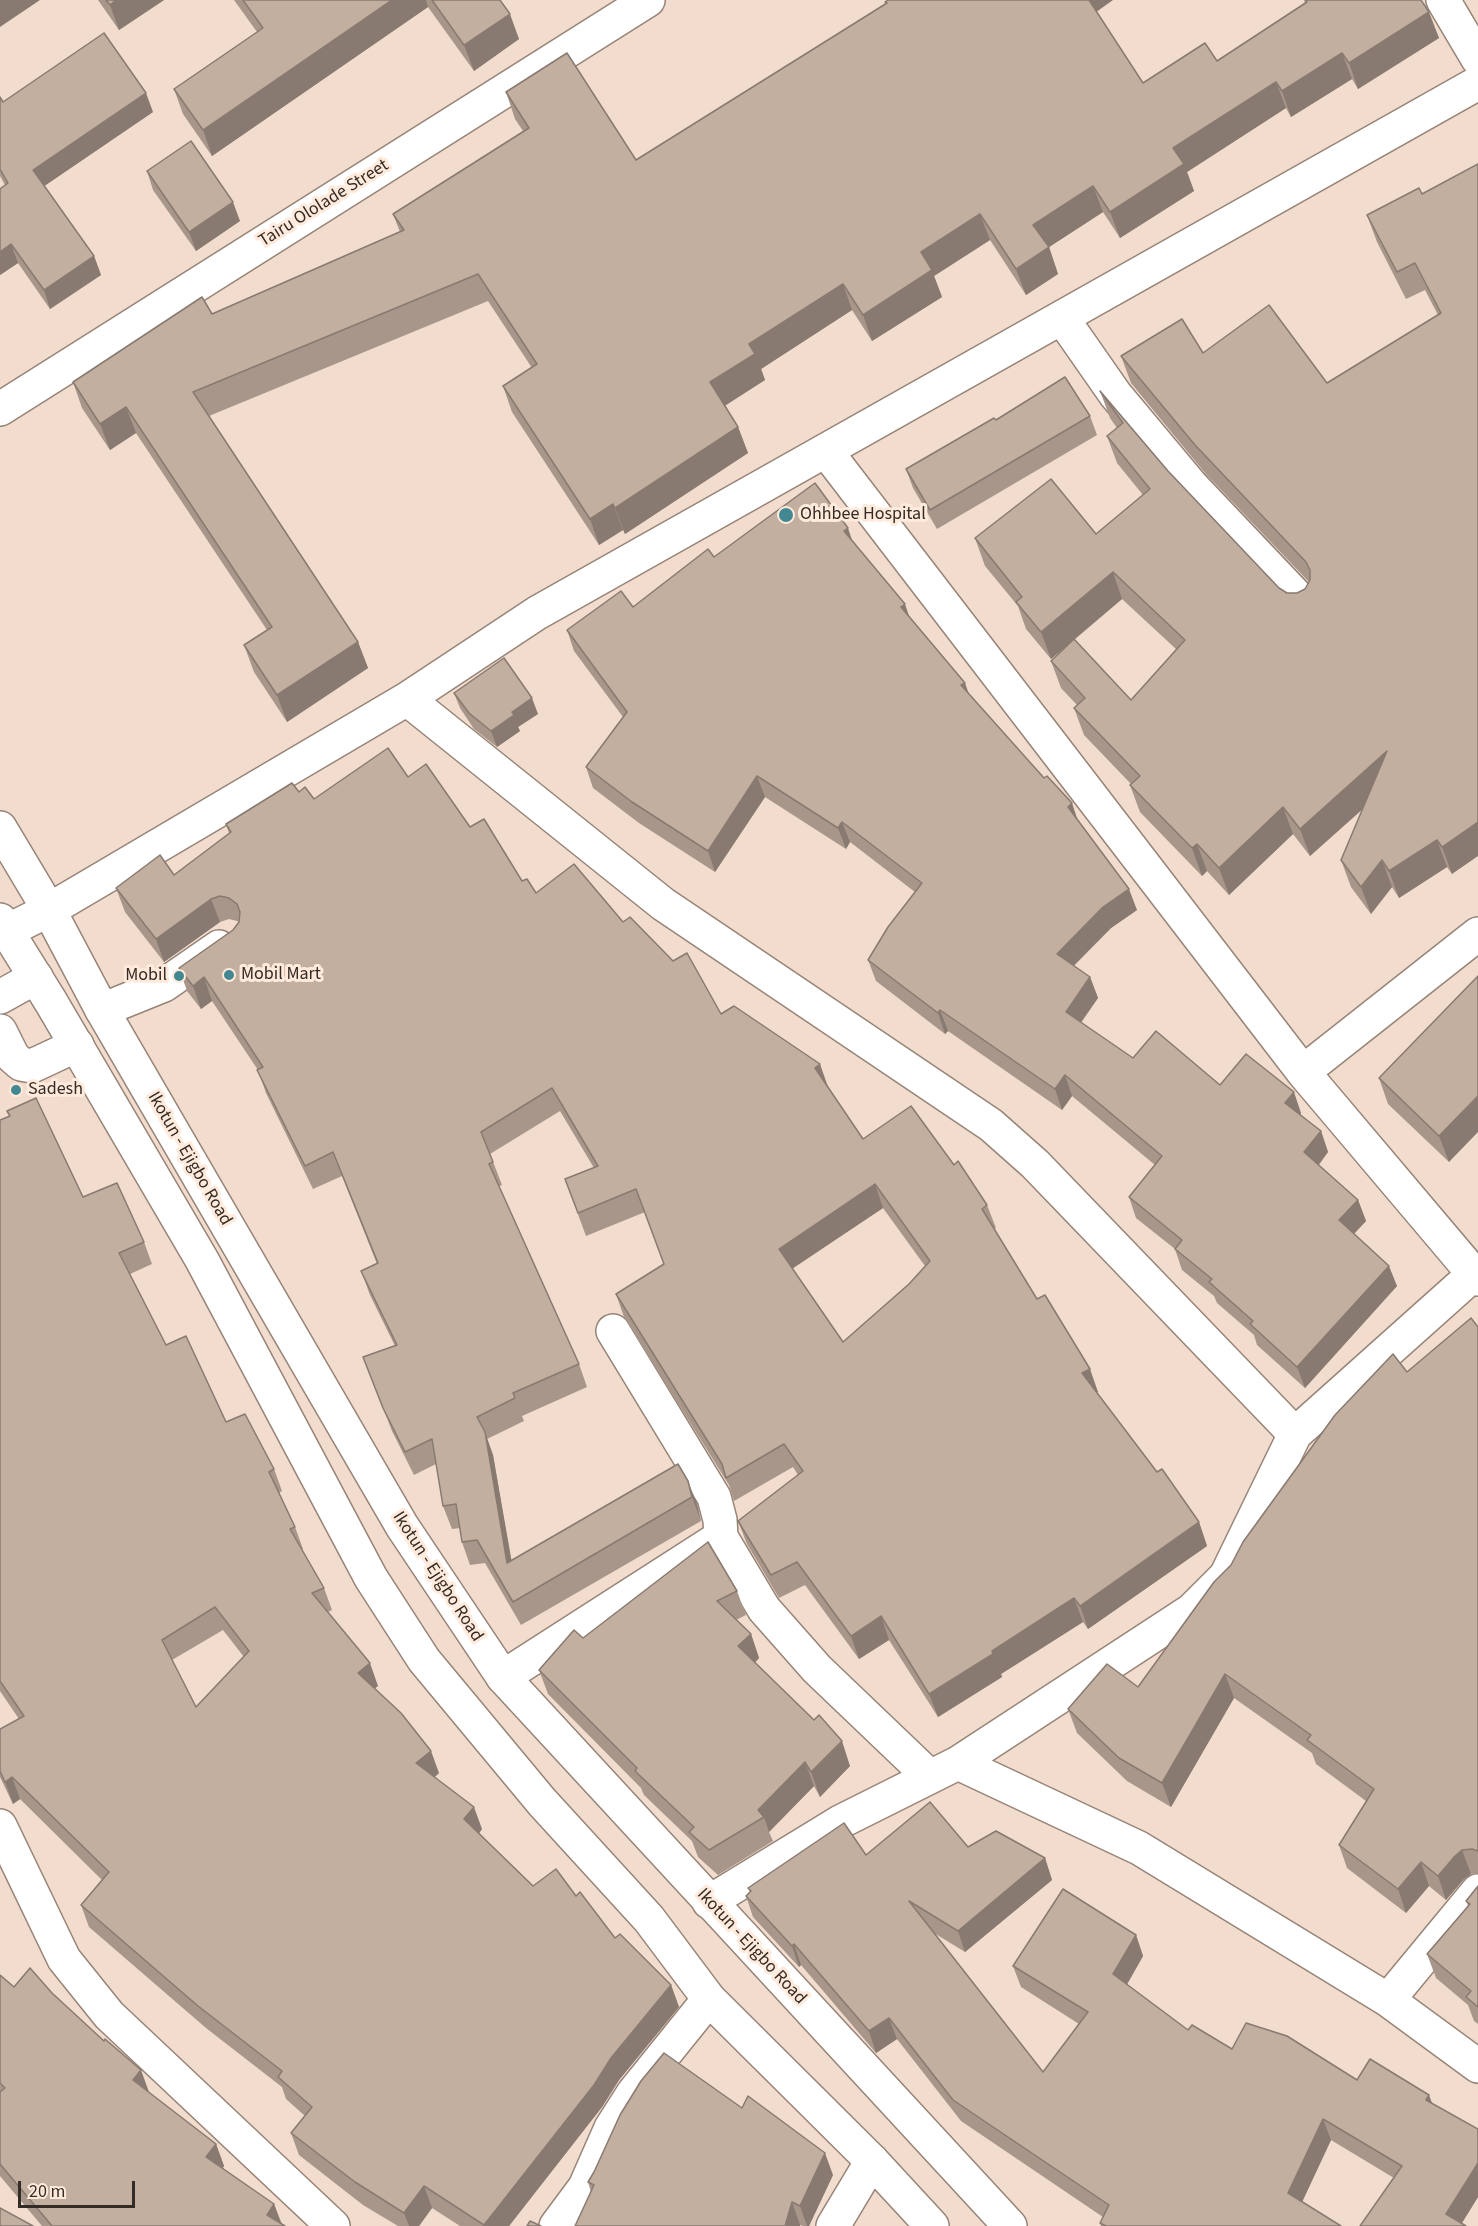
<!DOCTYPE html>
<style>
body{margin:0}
#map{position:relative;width:1478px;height:2226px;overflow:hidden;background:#f1dcce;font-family:"Source Sans 3",sans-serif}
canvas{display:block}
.scale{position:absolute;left:18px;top:2181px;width:117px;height:27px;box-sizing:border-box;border:3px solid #332b25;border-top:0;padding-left:8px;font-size:18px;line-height:21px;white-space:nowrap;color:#332b25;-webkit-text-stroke:4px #ffeadb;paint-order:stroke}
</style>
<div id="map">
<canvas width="1478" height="2226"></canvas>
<div class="scale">20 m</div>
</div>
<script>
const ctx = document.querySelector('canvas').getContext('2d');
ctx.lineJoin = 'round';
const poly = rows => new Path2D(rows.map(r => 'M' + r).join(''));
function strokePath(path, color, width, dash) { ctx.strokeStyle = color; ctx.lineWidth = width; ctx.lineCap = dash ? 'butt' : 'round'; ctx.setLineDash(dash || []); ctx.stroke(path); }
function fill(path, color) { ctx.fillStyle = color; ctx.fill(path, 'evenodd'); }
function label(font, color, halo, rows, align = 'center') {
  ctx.font = font + ' "Source Sans 3",sans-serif'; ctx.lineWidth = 6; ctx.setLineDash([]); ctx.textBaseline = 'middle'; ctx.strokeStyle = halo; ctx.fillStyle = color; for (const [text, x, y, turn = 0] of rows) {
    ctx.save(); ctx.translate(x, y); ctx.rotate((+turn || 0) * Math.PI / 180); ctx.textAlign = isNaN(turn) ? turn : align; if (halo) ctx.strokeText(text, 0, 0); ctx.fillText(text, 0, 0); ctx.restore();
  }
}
const minor = poly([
 [1443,0,1478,59],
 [1062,318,1115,394,1191,485,1302,602],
 [0,409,648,0],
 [826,451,1303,1072,1478,1279],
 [407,699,663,904,991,1125,1035,1164,1295,1434,1474,1274],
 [7,931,49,910,407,699,537,613,1478,83],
 [0,997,36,977],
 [102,1010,164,985,219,947],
 [0,1031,13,1057,21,1064,32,1066,77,1045],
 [1303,1072,1478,934],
 [613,1331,714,1497,720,1520,721,1537],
 [503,1677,721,1537,764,1609,817,1669,930,1777],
 [958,1763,1139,1848,1388,2000,1478,2066],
 [0,1826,64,1959,109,2015,333,2226],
 [709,1902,840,1822,958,1763,1192,1610,1226,1576,1295,1434],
 [1388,2000,1478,1891],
 [556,2226,585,2187,611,2128,634,2092,709,1999],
 [833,2226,872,2161]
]);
const major = poly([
 [0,828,49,910,102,1010,402,1526,503,1677,1010,2226],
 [0,920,51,1002,202,1260,371,1578,424,1660,542,1802,649,1919,709,1999,872,2161,932,2226]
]);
const wall = poly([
 [98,0,164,0,119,30],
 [234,0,500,0,519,39,474,71,428,7,212,156,183,114,174,89,257,32],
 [1304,0,1421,0,1439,38,1358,89,1352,79,1291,117,1286,108,1187,172,1194,191,1120,238,1103,212,1049,247,1058,274,1026,295,990,240,934,276,942,297,872,341,852,310,761,369,765,380,725,405,738,427,748,453,625,534,623,530,599,545,512,412,503,386,532,368,488,301,209,416,358,642,368,668,287,722,254,672,244,645,267,630,136,433,110,450,82,408,73,382,212,314,400,232,393,214,523,131,515,119,506,92,636,160,1097,12,1143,83,1217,61,1305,3],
 [0,97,3,102,153,112,44,186,94,256,101,275,50,309,18,263,0,275,5,185,0,176],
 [1478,164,1452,874,1447,867,1399,898,1392,887,1371,914,1351,887,1341,860,1363,809,1310,856,1293,834,1229,895,1207,871,1202,876,1140,812,1130,785,1131,784,1084,735,1074,708,1077,705,1061,688,1051,661,1071,642,1051,659,1026,629,1018,606,985,566,975,538,1096,534,1143,495,1117,463,1107,436,1117,428,1110,418,1100,391,1168,471,1279,588,1287,593,1297,593,1305,589,1309,582,1205,473,1131,383,1121,356,1203,353,1327,383,1438,315,1425,290,1406,299,1377,242,1367,215,1422,194],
 [1122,599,1176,649,1131,700,1074,640],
 [147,171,240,221,196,251,153,190],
 [1090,416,1097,435,937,529,913,488,906,469,996,420],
 [853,541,909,617,969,694,1078,820,1137,910,1111,928,1074,966,1090,977,1098,998,1081,1023,1133,1058,1220,1085,1301,1113,1300,1115,1321,1131,1328,1152,1319,1165,1358,1200,1366,1221,1354,1234,1397,1286,1305,1388,1257,1345,1254,1335,1217,1303,1214,1296,1182,1270,1175,1249,1136,1218,1129,1197,1155,1165,1072,1096,1062,1110,948,1031,945,1034,876,981,868,960,915,892,850,842,846,849,765,797,715,872,639,823,593,788,586,767,623,717,574,651,567,630,633,607,714,557],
 [454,693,538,714,518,727,520,731,497,747,474,729,460,708],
 [408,777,470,827,522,881,536,893,623,922,721,1014,828,1087,863,1139,954,1165,987,1205,996,1228,994,1229,1037,1299,1098,1392,1096,1393,1157,1472,1199,1522,1207,1546,1088,1629,1083,1622,1001,1674,1002,1677,938,1717,889,1640,859,1659,805,1585,779,1598,747,1544,738,1521,798,1475,793,1467,734,1501,729,1485,624,1317,616,1294,664,1264,645,1212,586,1236,565,1179,594,1168,560,1111,490,1154,502,1185,499,1186,579,1364,587,1387,522,1416,524,1421,487,1439,493,1455,511,1561,678,1464,697,1504,701,1521,521,1625,485,1563,470,1565,462,1542,460,1528,452,1529,443,1506,436,1464,414,1475,392,1431,363,1357,395,1346,370,1295,361,1271,377,1264,342,1176,313,1189,266,1093,258,1070,212,1001,201,1009,187,991,179,968,233,930,239,922,237,921,229,919,220,922,164,962,125,912,116,888,174,875,229,833,226,824,299,792,314,799],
 [883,1208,925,1266,909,1284,843,1342,792,1269],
 [1478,976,1449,1162,1388,1104,1379,1078],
 [0,1120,83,1197,144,1242,152,1264,130,1274,166,1345,226,1422,274,1469,282,1491,279,1493,295,1527,303,1549,302,1550,324,1588,332,1610,328,1612,378,1686,374,1688,439,1773,435,1777,482,1829,479,1833,533,1886,576,1896,615,1938,671,1985,679,2007,619,2080,602,2107,509,2226,460,2226,432,2208,419,2226,398,2226,363,2205,299,2155,291,2133,305,2116,286,2099,282,2087,206,2028,89,1927,81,1905,102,1880,20,1799,13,1804,0,1777,0,1729,19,1719,0,1691],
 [223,1630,244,1657,196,1707,172,1660],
 [1478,1327,1478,1873,1471,1874,1464,1879,1446,1900,1429,1886,1406,1913,1347,1868,1339,1845,1366,1801,1316,1764,1312,1753,1234,1698,1171,1807,1127,1781,1077,1733,1068,1709,1138,1687,1231,1565,1407,1372],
 [737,1591,746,1615,736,1620,751,1634,759,1658,755,1663,850,1766,820,1797,814,1786,769,1832,773,1841,718,1875,698,1857,692,1841,644,1795,641,1788,548,1694,539,1670,583,1638],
 [968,1847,1045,1858,1052,1880,965,1952,934,1933,1043,2072,1079,2024,1021,1987,1013,1966,1136,1935,1143,1956,1127,1984,1188,2030,1232,2049,1357,2080,1432,2104,1478,2197,1462,2223,1394,2178,1331,2140,1302,2202,1341,2226,1101,2226,1100,2223,1103,2217,961,2121,897,2039,876,2053,801,1965,799,1967,753,1917,746,1896,750,1892,748,1888,866,1855],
 [1478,1886,1478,2024,1474,2021,1468,2005,1436,1978,1427,1954,1468,1906,1466,1901],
 [0,1975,14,1987,52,1993,149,2093,216,2144,224,2166,223,2168,274,2204,282,2224,285,2226,42,2226,0,2176],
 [833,2175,809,2226,803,2226,800,2225,591,2192,588,2182]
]);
const shadedWall = poly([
 [0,0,40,0,0,27],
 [116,0,164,0,119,30,110,5],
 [392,0,426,0,428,7,212,156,203,130],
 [1086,0,1113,0,1092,15],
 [1429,12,1439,38,1358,89,1349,63],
 [510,14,519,39,474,71,464,45],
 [1342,53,1352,79,1291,117,1282,91],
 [1276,82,1286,108,1187,172,1194,191,1120,238,1110,212,1173,148],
 [146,93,153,112,40,189,33,170],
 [1093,186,1103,212,1043,251,1033,225],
 [233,202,240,221,196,251,189,232],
 [980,214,990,240,934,276,942,297,872,341,863,315,921,252],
 [11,244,18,263,0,275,0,252],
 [1049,247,1058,274,1026,295,1016,269],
 [94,256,101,275,50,309,44,290],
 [843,284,852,310,761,369,765,380,720,409,710,382,749,344],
 [126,407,136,433,110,450,100,424],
 [738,427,748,453,625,534,615,508],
 [613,504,623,530,599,545,590,519],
 [848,528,855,549,844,531],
 [1113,572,1122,599,1051,659,1041,632],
 [905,604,912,625,901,607],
 [358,642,368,668,287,722,277,695],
 [965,683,972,703,961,685],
 [532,698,538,714,518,727,520,731,497,747,491,731,512,712],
 [1387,751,1397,778,1310,856,1300,829],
 [757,776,765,797,715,872,708,851],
 [1072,803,1079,824,1068,807],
 [1283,807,1293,834,1229,895,1219,868],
 [842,822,850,842,846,849,838,828],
 [1478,822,1478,856,1452,874,1442,847],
 [1437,840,1447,867,1399,898,1389,871],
 [1197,844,1207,871,1202,876,1192,848],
 [1382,860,1392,887,1371,914,1361,887],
 [1129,889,1137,910,1111,928,1064,975,1057,954,1103,907],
 [211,899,220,922,164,962,156,939],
 [204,977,212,1001,201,1009,193,986],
 [1090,977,1098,998,1073,1033,1066,1012],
 [940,1010,948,1031,945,1034,938,1013],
 [820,1064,828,1087,823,1091,815,1068],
 [1065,1075,1072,1096,1062,1110,1055,1089],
 [1294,1092,1301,1113,1292,1124,1285,1103],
 [1478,1096,1478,1132,1449,1162,1439,1136],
 [1321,1131,1328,1152,1312,1173,1304,1152],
 [875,1184,883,1208,787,1272,779,1249],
 [1358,1200,1366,1221,1347,1241,1339,1220],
 [1389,1266,1397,1286,1305,1388,1297,1367],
 [1090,1369,1098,1392,1090,1397,1082,1373],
 [485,1432,493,1455,516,1586,507,1563],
 [688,1481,697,1504,701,1521,692,1497],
 [1199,1522,1207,1546,1088,1629,1080,1606],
 [1074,1598,1083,1622,1001,1674,1002,1677,938,1717,929,1694,992,1651],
 [881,1616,889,1640,859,1659,851,1636],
 [751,1634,759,1658,747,1670,738,1646],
 [370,1663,378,1686,366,1695,358,1673],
 [1225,1674,1234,1698,1171,1807,1162,1783],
 [842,1741,850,1766,820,1797,811,1772],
 [431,1751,439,1773,425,1785,416,1763],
 [805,1762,814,1786,769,1832,764,1817,758,1810],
 [12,1777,20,1799,13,1804,5,1782],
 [474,1807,482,1829,473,1842,464,1819],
 [1462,1850,1471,1874,1464,1879,1446,1900,1438,1876,1455,1856],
 [1045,1858,1052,1880,965,1952,958,1931],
 [1421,1862,1429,1886,1406,1913,1398,1889],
 [1136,1935,1143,1956,1121,1995,1113,1974],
 [794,1944,801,1965,799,1967,792,1946],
 [671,1985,679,2007,619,2080,602,2107,509,2226,485,2226,484,2225,611,2058],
 [889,2018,897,2039,876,2053,869,2031],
 [141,2070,149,2092,141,2102,133,2080],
 [1429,2095,1437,2116,1426,2100],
 [1323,2119,1331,2140,1296,2215,1288,2193],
 [216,2144,224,2166,214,2179,206,2157],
 [825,2153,833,2175,809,2226,807,2226,800,2206],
 [1478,2163,1478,2197,1460,2226,1446,2214],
 [424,2186,432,2208,419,2226,409,2226,404,2213],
 [792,2202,800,2225,800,2226,785,2226],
 [274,2204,282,2226,267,2215]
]);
const building = poly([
 [106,0,116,0,110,5,106,0],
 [243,0,392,0,203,130,174,89,263,28,243,0],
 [432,0,500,0,510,14,464,45,432,0],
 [888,0,1089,0,1143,83,1205,43,1217,61,1307,2,1306,0,1421,0,1429,12,1349,63,1342,53,1282,91,1276,82,1173,148,1184,164,1110,212,1093,186,1033,225,1049,247,1016,269,980,214,921,252,932,270,863,315,843,284,749,344,755,354,710,382,738,427,615,508,613,504,590,519,503,386,537,364,478,274,193,392,358,642,277,695,244,645,272,627,126,407,100,424,73,382,202,297,212,314,404,230,393,214,529,128,506,92,567,53,636,160,887,3,885,2,888,0],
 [104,33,146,93,33,170,94,256,44,290,11,244,0,252,0,189,8,183,0,169,0,97,3,102,104,33],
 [191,141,233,202,189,232,147,171,191,141],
 [1478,164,1478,822,1442,847,1437,840,1389,871,1382,860,1361,887,1341,860,1387,751,1300,829,1283,807,1219,868,1197,844,1192,848,1130,785,1140,776,1074,708,1085,698,1051,661,1074,639,1131,700,1185,640,1113,572,1041,632,1016,602,1022,597,975,538,1051,479,1096,534,1150,489,1107,436,1123,423,1100,391,1168,471,1279,588,1287,593,1297,593,1305,589,1310,580,1310,570,1306,562,1195,445,1121,356,1182,319,1203,353,1269,305,1327,383,1441,313,1415,263,1397,272,1367,215,1419,188,1422,194,1478,164],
 [1065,377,1090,416,930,510,906,469,994,418,996,420,1065,377],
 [815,483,848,528,844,531,905,604,901,607,965,683,961,685,1044,778,1047,776,1072,803,1068,807,1129,889,1103,907,1057,954,1090,977,1066,1012,1133,1058,1156,1031,1220,1085,1246,1054,1294,1092,1285,1103,1321,1131,1304,1152,1358,1200,1339,1220,1389,1266,1297,1367,1250,1324,1253,1321,1209,1282,1212,1279,1175,1249,1182,1240,1129,1197,1162,1156,1065,1075,1055,1089,940,1010,938,1013,868,960,888,927,922,883,842,822,838,828,757,776,708,851,632,802,586,767,627,712,567,630,621,591,633,607,708,549,714,557,815,483],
 [504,658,532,698,512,712,514,715,491,731,469,713,454,693,504,658],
 [388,748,408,777,426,764,470,827,484,819,522,881,527,879,536,893,574,864,623,922,630,917,673,961,687,953,721,1014,734,1006,820,1064,815,1068,863,1139,911,1106,954,1165,958,1161,987,1205,982,1209,1037,1299,1045,1295,1090,1369,1082,1373,1157,1472,1162,1469,1199,1522,1080,1606,1074,1598,992,1651,993,1654,929,1694,881,1616,851,1636,797,1562,771,1575,738,1521,803,1471,784,1444,726,1478,722,1464,616,1294,664,1264,636,1189,578,1213,565,1179,598,1166,552,1088,481,1132,493,1162,489,1164,579,1364,513,1393,515,1398,477,1417,485,1432,507,1563,678,1464,688,1481,692,1497,513,1602,477,1540,462,1542,456,1504,443,1506,432,1439,405,1452,383,1408,363,1357,397,1345,361,1271,378,1263,333,1152,305,1166,257,1070,263,1067,204,977,193,986,179,968,233,930,239,922,240,912,237,904,229,898,220,896,211,899,156,939,116,888,160,855,174,875,231,832,226,824,292,783,299,792,305,787,314,799,388,748],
 [875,1184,930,1261,909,1284,843,1342,779,1249,875,1184],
 [1478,976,1478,1096,1439,1136,1379,1078,1478,976],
 [36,1098,83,1197,117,1183,144,1242,119,1253,166,1345,186,1336,226,1422,245,1414,274,1469,269,1472,295,1527,290,1529,324,1588,312,1593,370,1663,358,1673,401,1713,431,1751,416,1763,474,1807,464,1819,533,1886,556,1869,576,1896,580,1892,615,1938,620,1934,671,1985,611,2058,594,2085,484,2225,424,2186,404,2213,355,2182,291,2133,312,2107,278,2077,282,2071,198,2006,81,1905,109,1872,12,1777,5,1782,0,1771,0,1729,24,1716,0,1681,0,1120,10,1116,7,1111,36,1098],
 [215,1607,249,1651,196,1707,162,1640,215,1607],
 [1471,1318,1478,1327,1478,1851,1472,1849,1462,1850,1455,1856,1438,1876,1421,1862,1398,1889,1339,1845,1374,1789,1307,1740,1311,1735,1225,1674,1162,1783,1119,1758,1068,1709,1107,1664,1138,1687,1214,1582,1231,1565,1243,1542,1335,1415,1393,1354,1407,1372,1471,1318],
 [708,1542,737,1591,717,1601,751,1634,738,1646,814,1720,819,1715,842,1741,811,1772,805,1762,758,1810,764,1817,709,1850,689,1832,694,1827,635,1771,637,1768,539,1670,574,1630,583,1638,708,1542],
 [930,1802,968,1847,996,1831,1045,1858,958,1931,909,1901,1043,2072,1088,2012,1013,1966,1063,1889,1136,1935,1113,1974,1188,2030,1192,2025,1232,2049,1246,2023,1287,2036,1357,2080,1370,2059,1429,2095,1426,2100,1478,2129,1478,2163,1446,2214,1466,2226,1360,2226,1402,2166,1323,2119,1288,2193,1341,2226,1106,2226,1100,2223,1109,2205,953,2100,889,2018,869,2031,794,1944,792,1946,746,1896,751,1891,748,1888,844,1823,866,1855,930,1802],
 [1478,1886,1478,2007,1466,1997,1471,1991,1427,1954,1470,1904,1466,1901,1478,1886],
 [30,1968,52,1993,104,2041,105,2039,141,2070,133,2080,216,2144,206,2157,274,2204,267,2215,285,2226,52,2226,0,2164,0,2092,5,2088,0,2083,0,1975,14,1987,30,1968],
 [664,2053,742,2108,748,2096,825,2153,800,2206,792,2202,785,2226,575,2226,594,2185,588,2182,594,2172,620,2115,641,2081,664,2053],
 [0,2208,33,2226,0,2226,0,2208],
 [530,2221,541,2226,527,2226,530,2221]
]);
const markers = [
 [786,515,8,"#428892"],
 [229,975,6,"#428892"],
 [179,976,6,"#428892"],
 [16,1090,6,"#428892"]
];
const streetNames = [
 ["Tairu Ololade Street",324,204,-32],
 ["Ikotun - Ejigbo Road",189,1159,60],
 ["Ikotun - Ejigbo Road",437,1577,57],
 ["Ikotun - Ejigbo Road",751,1947,47]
];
const poiNames = [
 ["Ohhbee Hospital",800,515],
 ["Mobil Mart",241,975],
 ["Mobil",167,976,"right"],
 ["Sadesh",28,1090]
];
strokePath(minor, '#978477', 36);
strokePath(major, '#978477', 36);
strokePath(minor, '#fff', 33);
strokePath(major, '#fff', 33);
fill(wall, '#a8968a');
fill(shadedWall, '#887a70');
fill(building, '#c3afa0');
strokePath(building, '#887a70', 1.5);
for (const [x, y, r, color] of markers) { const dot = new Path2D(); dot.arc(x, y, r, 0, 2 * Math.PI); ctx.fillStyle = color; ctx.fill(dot); strokePath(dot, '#ffeadb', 2); }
label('18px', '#332b25', '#ffeadb', streetNames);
label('18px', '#332b25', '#ffeadb', poiNames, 'left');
</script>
